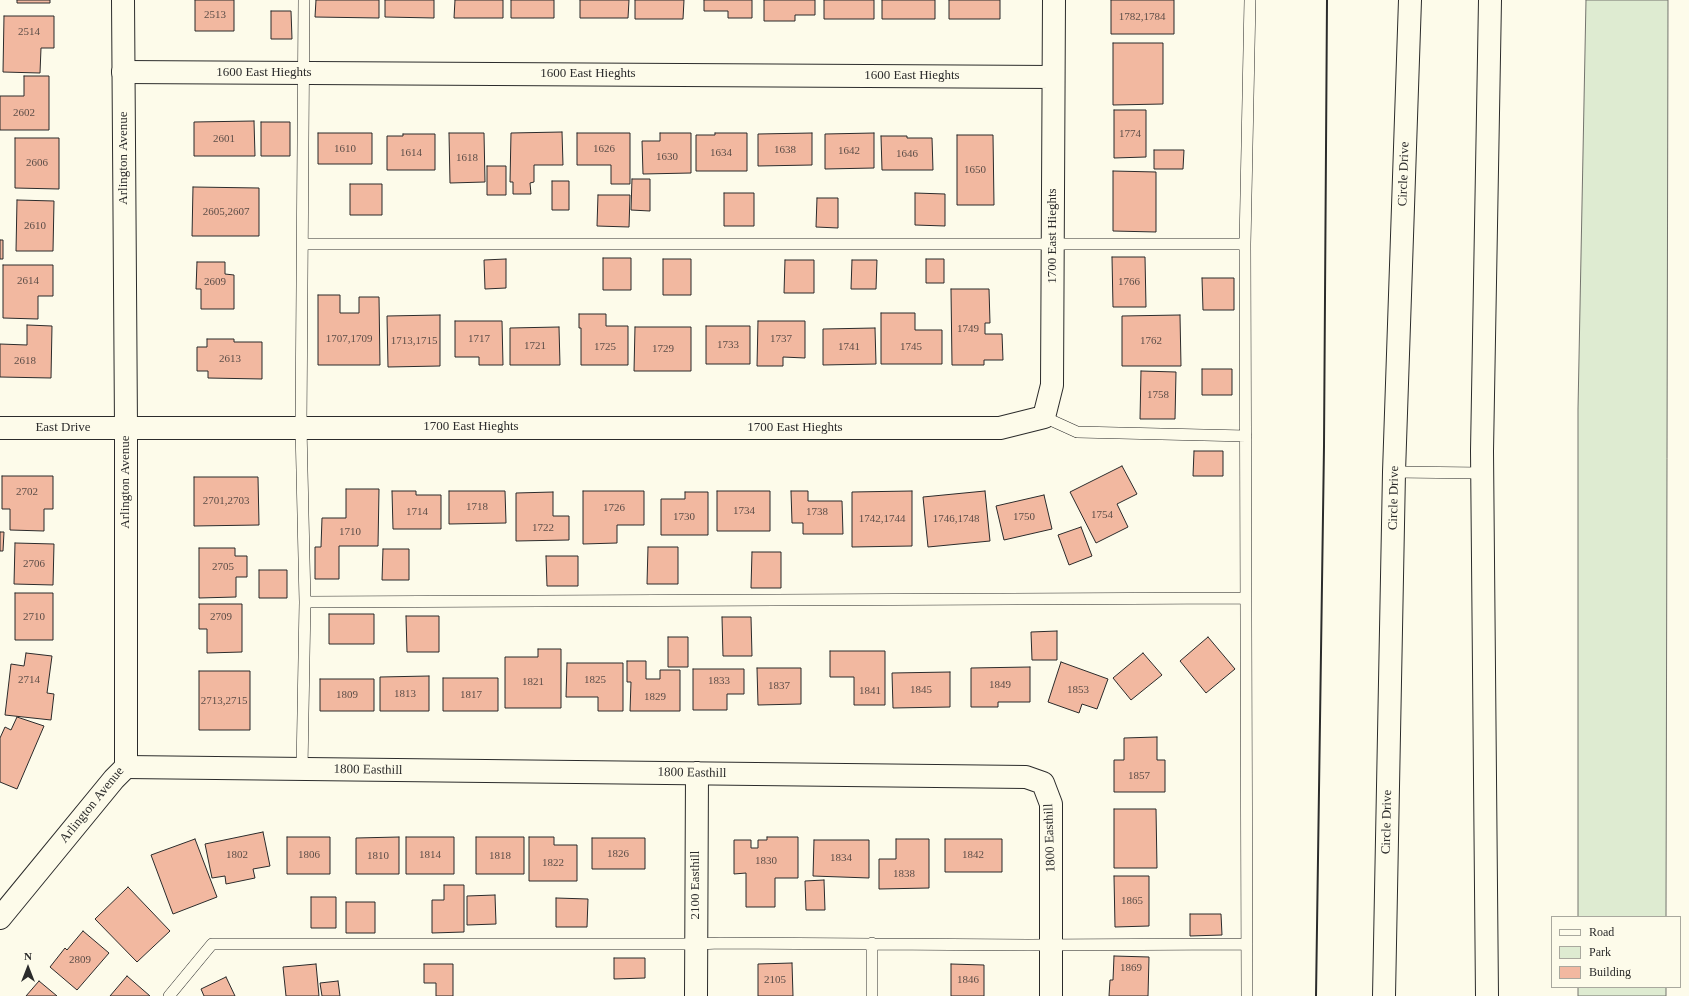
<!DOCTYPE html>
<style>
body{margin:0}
#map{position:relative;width:1689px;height:996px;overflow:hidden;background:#fdfbea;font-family:"Times New Roman",serif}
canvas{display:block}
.legend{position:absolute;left:1551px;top:916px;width:130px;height:72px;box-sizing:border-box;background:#fdfbea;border:1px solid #a9a89e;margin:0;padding:5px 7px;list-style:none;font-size:12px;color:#2b2b2b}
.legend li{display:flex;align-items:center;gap:8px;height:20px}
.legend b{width:20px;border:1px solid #a9a89e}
.north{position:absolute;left:8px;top:948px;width:40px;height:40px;-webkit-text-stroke:3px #fdfbea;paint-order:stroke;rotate:0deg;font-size:11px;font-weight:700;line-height:16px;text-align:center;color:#2b2b2b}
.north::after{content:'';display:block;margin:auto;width:14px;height:18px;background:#2b2b2b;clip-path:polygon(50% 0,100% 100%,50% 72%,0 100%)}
</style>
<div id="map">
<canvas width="1689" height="996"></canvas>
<ul class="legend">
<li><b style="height:5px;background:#fdfbea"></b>Road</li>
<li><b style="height:11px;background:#deebd1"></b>Park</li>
<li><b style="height:11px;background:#f2b8a0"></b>Building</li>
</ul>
<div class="north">N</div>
</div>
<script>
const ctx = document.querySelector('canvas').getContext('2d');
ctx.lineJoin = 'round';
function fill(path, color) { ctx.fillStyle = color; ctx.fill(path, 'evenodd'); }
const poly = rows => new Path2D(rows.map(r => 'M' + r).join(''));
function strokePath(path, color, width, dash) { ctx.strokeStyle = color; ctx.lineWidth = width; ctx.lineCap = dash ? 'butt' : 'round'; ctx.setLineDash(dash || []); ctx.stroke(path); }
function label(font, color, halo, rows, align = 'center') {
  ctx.font = font + ' "Times New Roman",serif'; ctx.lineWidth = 3; ctx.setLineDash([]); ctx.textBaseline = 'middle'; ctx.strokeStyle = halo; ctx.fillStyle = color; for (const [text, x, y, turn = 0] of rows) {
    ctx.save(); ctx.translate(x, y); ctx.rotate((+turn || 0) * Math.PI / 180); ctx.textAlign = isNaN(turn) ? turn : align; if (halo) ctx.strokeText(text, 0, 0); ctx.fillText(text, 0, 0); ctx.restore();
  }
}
const green = poly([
 [1586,0,1668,0,1666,917,1578,917,1578,409,1586,0],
 [1578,987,1666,987,1666,996,1578,996,1578,987]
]);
const building = poly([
 [17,0,50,0,50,3,17,3,17,0],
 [195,0,234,0,234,31,195,31,195,0],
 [316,0,379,0,379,18,315,17,316,0],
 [385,0,434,0,434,18,385,17,385,0],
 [455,0,503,0,503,18,454,18,455,0],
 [511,0,554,0,554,18,511,18,511,0],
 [580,0,629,0,628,18,580,18,580,0],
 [635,0,684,0,683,19,635,19,635,0],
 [704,0,752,0,752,18,728,18,728,11,704,11,704,0],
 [764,0,815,0,815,15,795,15,795,21,764,21,764,0],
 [824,0,874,0,874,19,824,19,824,0],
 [882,0,935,0,935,19,882,19,882,0],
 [949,0,1000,0,1000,19,949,19,949,0],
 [1111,0,1174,0,1174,34,1111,34,1111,0],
 [271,11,291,11,292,39,271,39,271,11],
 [4,16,54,16,54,48,41,48,40,73,3,72,4,16],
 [1113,43,1163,43,1163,104,1113,105,1113,43],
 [24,76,49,76,49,130,0,130,0,96,24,96,24,76],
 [1114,110,1146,110,1146,157,1114,158,1114,110],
 [254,121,255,156,194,156,194,122,254,121],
 [261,122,290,122,290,156,261,156,261,122],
 [562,132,563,165,534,165,534,182,530,183,531,194,513,194,513,182,510,182,511,133,562,132],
 [318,133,372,133,372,164,318,164,318,133],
 [449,133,484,133,485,182,450,183,449,133],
 [577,133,630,133,630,184,611,184,611,165,577,165,577,133],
 [660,133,691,133,691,173,643,174,642,141,660,141,660,133],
 [715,133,747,133,747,171,696,171,696,135,715,135,715,133],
 [812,133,812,165,758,166,758,134,812,133],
 [874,133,874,168,825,169,825,134,874,133],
 [403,134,435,134,435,170,387,170,387,136,403,136,403,134],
 [957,135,993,135,994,205,957,205,957,135],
 [881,136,907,136,907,138,932,138,933,170,882,170,881,136],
 [15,138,59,138,59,189,15,188,15,138],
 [1154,150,1184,150,1183,169,1154,169,1154,150],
 [487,166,506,166,506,195,487,195,487,166],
 [1113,171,1156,172,1156,232,1113,231,1113,171],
 [632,179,650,179,650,211,631,210,632,179],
 [552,181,569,181,569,210,552,210,552,181],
 [350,184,382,184,382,215,350,215,350,184],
 [193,187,259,188,259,236,192,236,193,187],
 [724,193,754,193,754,226,724,226,724,193],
 [915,193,945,194,945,226,915,225,915,193],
 [598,195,630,195,629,227,597,226,598,195],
 [817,198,838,198,838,228,816,227,817,198],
 [17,200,54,201,53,251,16,251,17,200],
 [0,240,3,240,3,259,0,259,0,240],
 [1112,257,1145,257,1146,307,1113,307,1112,257],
 [603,258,631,258,631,290,603,290,603,258],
 [506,259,506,288,485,289,484,260,506,259],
 [663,259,691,259,691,295,663,295,663,259],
 [926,259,944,259,944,283,926,283,926,259],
 [785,260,814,260,814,293,784,293,785,260],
 [852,260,877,260,876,289,851,289,852,260],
 [197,262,225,262,225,274,234,275,234,309,201,309,201,289,196,289,197,262],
 [3,265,53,265,53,296,38,296,38,319,3,318,3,265],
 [1202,278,1234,278,1234,310,1203,310,1202,278],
 [951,289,989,289,990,323,985,323,985,334,1002,334,1003,360,984,360,984,365,952,365,951,289],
 [318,295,340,295,340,313,359,313,359,297,379,297,380,365,318,365,318,295],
 [881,313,915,313,915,330,942,330,942,364,881,364,881,313],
 [579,314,606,314,606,326,628,326,628,365,581,365,581,328,579,328,579,314],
 [440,315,440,366,388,367,387,316,440,315],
 [1180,315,1181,366,1122,366,1122,316,1180,315],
 [455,321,502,321,503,365,479,365,479,357,455,357,455,321],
 [758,321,805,321,805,358,783,357,783,366,757,366,758,321],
 [27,325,52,326,51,378,0,377,0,344,27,345,27,325],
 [706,326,750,326,750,364,706,364,706,326],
 [559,327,560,365,510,365,510,328,559,327],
 [635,327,691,327,691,371,634,371,635,327],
 [875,328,876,364,823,365,823,329,875,328],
 [207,339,234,339,234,342,262,342,262,379,208,378,208,371,197,371,197,347,207,347,207,339],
 [1202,369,1232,369,1232,395,1202,395,1202,369],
 [1141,371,1176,372,1175,419,1140,419,1141,371],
 [1194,451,1223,451,1223,476,1193,476,1194,451],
 [1122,466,1137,494,1117,504,1128,527,1096,543,1070,492,1122,466],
 [2,476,53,476,53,509,44,509,44,531,10,530,10,509,2,509,2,476],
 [194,477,258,477,259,525,194,526,194,477],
 [346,489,379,489,378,546,339,546,339,579,315,579,315,547,321,547,322,518,346,518,346,489],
 [392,491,416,491,416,495,441,495,441,529,393,529,392,491],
 [449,491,505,491,506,523,449,524,449,491],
 [583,491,644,491,644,525,617,525,617,543,583,544,583,491],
 [717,491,770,491,770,531,717,531,717,491],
 [791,491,808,491,808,501,842,501,843,534,803,534,803,523,792,523,791,491],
 [912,491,912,546,852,547,852,492,912,491],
 [985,491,990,541,928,547,923,497,985,491],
 [553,492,553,516,569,516,569,540,516,541,516,493,553,492],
 [685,492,708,492,708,535,661,535,661,499,685,499,685,492],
 [1044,495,1052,529,1004,540,996,506,1044,495],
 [1081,527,1092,556,1069,565,1058,535,1081,527],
 [0,532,4,532,3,551,0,551,0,532],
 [15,543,54,544,53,585,14,584,15,543],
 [648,547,678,547,678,584,647,584,648,547],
 [199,548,235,548,235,556,247,556,247,577,236,577,236,597,199,598,199,548],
 [383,549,409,549,409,580,382,580,383,549],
 [752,552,781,552,781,588,751,588,752,552],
 [546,556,578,556,578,586,547,586,546,556],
 [259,570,287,570,287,598,259,598,259,570],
 [15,593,53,593,53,640,15,640,15,593],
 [199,604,242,604,242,652,207,653,207,629,199,629,199,604],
 [329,614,374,614,374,644,329,644,329,614],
 [406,616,439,616,439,652,407,652,406,616],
 [722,617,751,617,752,656,723,656,722,617],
 [1057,631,1057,660,1032,660,1031,632,1057,631],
 [668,637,688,637,688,667,668,667,668,637],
 [1208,637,1235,669,1206,693,1180,661,1208,637],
 [538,649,561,649,561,708,505,708,505,657,538,657,538,649],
 [830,651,885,651,885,705,854,705,854,677,830,677,830,651],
 [26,653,52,656,47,693,54,694,51,720,5,715,11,664,24,666,26,653],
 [1143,653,1162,675,1131,700,1113,678,1143,653],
 [627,661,646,661,646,679,660,679,660,670,680,670,680,711,630,711,631,682,627,682,627,661],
 [1061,662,1108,679,1097,709,1082,704,1079,713,1048,702,1061,662],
 [567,663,623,663,623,711,598,711,598,697,566,697,567,663],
 [1030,667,1030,702,998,702,998,707,971,707,971,668,1030,667],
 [757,668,801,668,801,704,758,705,757,668],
 [693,669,744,669,744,694,727,694,727,710,693,710,693,669],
 [199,671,250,671,250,730,199,730,199,671],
 [950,672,950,707,893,708,892,673,950,672],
 [429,676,429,711,380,711,380,677,429,676],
 [443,678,498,678,498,711,443,711,443,678],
 [320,679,374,679,374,711,320,711,320,679],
 [17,717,44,726,17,789,0,782,0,738,5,727,11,730,17,717],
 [1157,737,1157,760,1165,760,1165,792,1114,792,1114,760,1124,760,1124,738,1157,737],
 [1114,809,1156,809,1157,868,1114,868,1114,809],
 [263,832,270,866,253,869,255,878,226,884,225,876,212,878,205,844,263,832],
 [287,837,330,837,330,874,287,874,287,837],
 [399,837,399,874,356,874,356,838,399,837],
 [406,837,454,837,454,874,406,874,406,837],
 [476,837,524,837,524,874,476,874,476,837],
 [529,837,554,837,554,845,577,845,577,881,529,881,529,837],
 [767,837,798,837,798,878,775,878,775,907,746,907,746,873,734,874,734,840,751,840,751,848,758,848,758,840,767,840,767,837],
 [592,838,645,838,645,869,592,869,592,838],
 [195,839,217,897,173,914,151,855,195,839],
 [896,839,929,839,929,888,879,889,879,859,896,859,896,839],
 [945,839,1002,839,1002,872,945,872,945,839],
 [814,840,869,840,869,878,813,876,814,840],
 [1114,876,1149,876,1149,926,1115,927,1114,876],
 [824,880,825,910,806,910,805,881,824,880],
 [444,885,464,885,464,932,432,933,432,900,444,900,444,885],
 [128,887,170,931,137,962,95,919,128,887],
 [495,895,496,924,467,925,467,896,495,895],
 [311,897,336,897,336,928,311,928,311,897],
 [556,898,588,899,587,927,556,927,556,898],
 [346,902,375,902,375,933,346,933,346,902],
 [1190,914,1221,914,1222,935,1190,936,1190,914],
 [83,931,109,953,77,990,50,967,65,948,67,950,83,931],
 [1114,956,1149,957,1148,996,1109,996,1110,980,1113,980,1114,956],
 [614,958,645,958,645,978,614,979,614,958],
 [792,963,793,996,758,996,758,964,792,963],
 [316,964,319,996,286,996,283,967,316,964],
 [424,964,453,964,453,996,436,996,436,983,424,983,424,964],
 [951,964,984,965,984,996,951,996,951,964],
 [127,976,150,996,110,996,127,976],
 [226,977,235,996,204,996,201,989,226,977],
 [39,981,57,996,26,996,39,981],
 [338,981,340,996,322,996,320,983,338,981]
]);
const lane = poly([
 [303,244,1245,244],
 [1044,417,1077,432,1246,436],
 [1394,472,1482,473],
 [305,602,1245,598],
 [302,769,305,602,301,427,304,0],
 [872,943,872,996],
 [169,996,212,944,696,944,720,943,1028,945,1247,944],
 [1247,996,1245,244,1250,0]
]);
const street = poly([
 [123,72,1053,77],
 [0,428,1000,428,1044,417,1052,385,1054,0],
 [126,767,1026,777,1043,783,1051,804,1051,996],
 [696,996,697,773]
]);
const secondary = poly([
 [0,918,114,779,126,767,126,428,123,0]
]);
const highway = poly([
 [1384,996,1394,472,1410,0],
 [1487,996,1482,451,1490,0]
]);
const wall = poly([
 [1316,996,1324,446,1327,0]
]);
const numberNames = [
 ["2513",215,15],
 ["1782,1784",1142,17],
 ["2514",29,32],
 ["2602",24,113],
 ["1774",1130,134],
 ["2601",224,139],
 ["1610",345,149],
 ["1626",604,149],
 ["1638",785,150],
 ["1642",849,151],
 ["1614",411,153],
 ["1634",721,153],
 ["1646",907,154],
 ["1630",667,157],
 ["1618",467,158],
 ["2606",37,163],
 ["1650",975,170],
 ["2605,2607",226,212],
 ["2610",35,226],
 ["2614",28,281],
 ["2609",215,282],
 ["1766",1129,282],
 ["1749",968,329],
 ["1707,1709",349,339],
 ["1717",479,339],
 ["1737",781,339],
 ["1713,1715",414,341],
 ["1762",1151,341],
 ["1733",728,345],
 ["1721",535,346],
 ["1725",605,347],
 ["1741",849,347],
 ["1745",911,347],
 ["1729",663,349],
 ["2613",230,359],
 ["2618",25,361],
 ["1758",1158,395],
 ["2702",27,492],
 ["2701,2703",226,501],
 ["1718",477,507],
 ["1726",614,508],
 ["1734",744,511],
 ["1714",417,512],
 ["1738",817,512],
 ["1754",1102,515],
 ["1730",684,517],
 ["1750",1024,517],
 ["1742,1744",882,519],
 ["1746,1748",956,519],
 ["1722",543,528],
 ["1710",350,532],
 ["2706",34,564],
 ["2705",223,567],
 ["2710",34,617],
 ["2709",221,617],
 ["2714",29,680],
 ["1825",595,680],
 ["1833",719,681],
 ["1821",533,682],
 ["1849",1000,685],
 ["1837",779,686],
 ["1845",921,690],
 ["1853",1078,690],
 ["1841",870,691],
 ["1813",405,694],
 ["1809",347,695],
 ["1817",471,695],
 ["1829",655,697],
 ["2713,2715",224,701],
 ["1857",1139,776],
 ["1826",618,854],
 ["1802",237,855],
 ["1806",309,855],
 ["1814",430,855],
 ["1842",973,855],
 ["1810",378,856],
 ["1818",500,856],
 ["1834",841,858],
 ["1830",766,861],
 ["1822",553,863],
 ["1838",904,874],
 ["1865",1132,901],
 ["2809",80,960],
 ["1869",1131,968],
 ["2105",775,980],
 ["1846",968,980]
];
const streetNames = [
 ["1600 East Hieghts",264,73],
 ["1600 East Hieghts",588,74],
 ["1600 East Hieghts",912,76],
 ["Arlington Avenue",124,158,-90],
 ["Circle Drive",1404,174,-88],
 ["1700 East Hieghts",1053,236,-90],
 ["1700 East Hieghts",471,427],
 ["East Drive",63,428],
 ["1700 East Hieghts",795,428],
 ["Arlington Avenue",126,482,-90],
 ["Circle Drive",1394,498,-89],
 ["1800 Easthill",368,770,1],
 ["1800 Easthill",692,773,1],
 ["Arlington Avenue",92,805,-51],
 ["Circle Drive",1387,822,-89],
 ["1800 Easthill",1050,838,-92],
 ["2100 Easthill",696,885,-90]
];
fill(green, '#deebd1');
strokePath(green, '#74746e', 1);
fill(building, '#f2b8a0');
strokePath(building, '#2b2b2b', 1);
strokePath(lane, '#2b2b2b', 12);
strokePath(street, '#2b2b2b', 24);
strokePath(secondary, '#2b2b2b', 24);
strokePath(highway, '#2b2b2b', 24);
strokePath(lane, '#fdfbea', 11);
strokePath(street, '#fdfbea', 22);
strokePath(secondary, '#fdfbea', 22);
strokePath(highway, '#fdfbea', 22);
strokePath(wall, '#2b2b2b', 2);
label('11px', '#5d4e48', null, numberNames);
label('13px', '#2b2b2b', '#fdfbea', streetNames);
</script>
